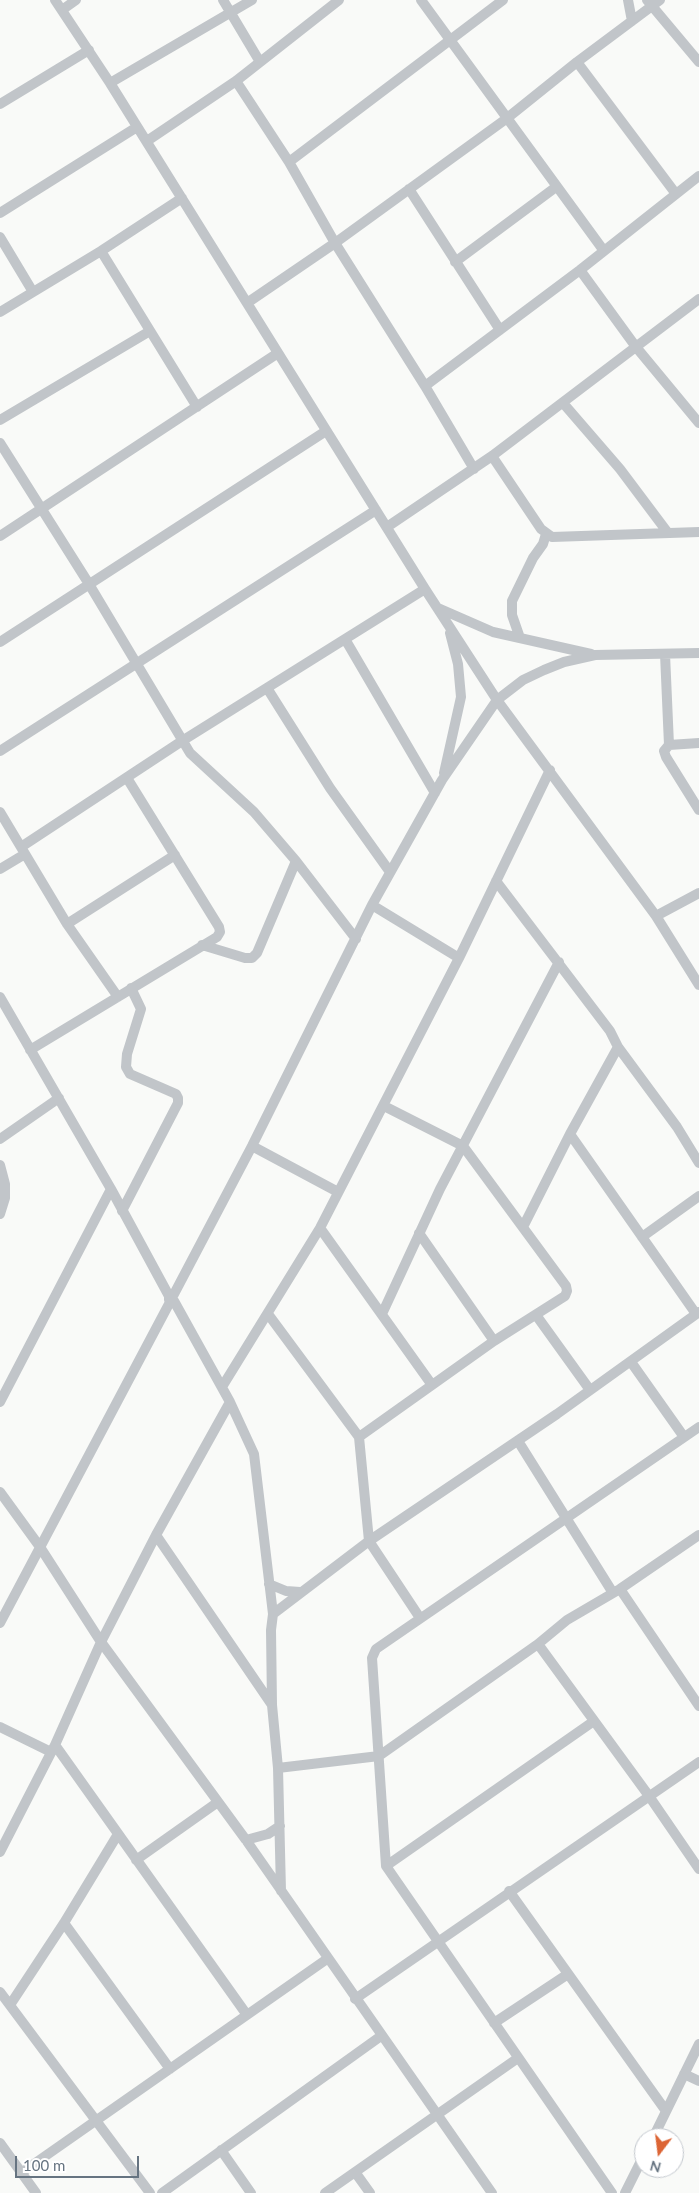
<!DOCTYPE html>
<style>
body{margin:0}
#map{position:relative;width:699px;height:2193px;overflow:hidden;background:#f9faf8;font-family:Lato,sans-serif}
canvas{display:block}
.north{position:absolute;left:634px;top:2128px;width:50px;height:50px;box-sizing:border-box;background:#fff;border:1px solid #c2c7cd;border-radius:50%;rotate:195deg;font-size:14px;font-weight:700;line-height:20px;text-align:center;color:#667481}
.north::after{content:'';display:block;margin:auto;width:18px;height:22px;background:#dc6535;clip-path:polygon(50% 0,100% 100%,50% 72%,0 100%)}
.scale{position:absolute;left:15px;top:2156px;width:124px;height:22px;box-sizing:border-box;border:2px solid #667481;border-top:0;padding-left:6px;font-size:15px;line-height:18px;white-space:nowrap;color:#667481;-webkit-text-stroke:4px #fff;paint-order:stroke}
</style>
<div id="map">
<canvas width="699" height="2193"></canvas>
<div class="north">N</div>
<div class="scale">100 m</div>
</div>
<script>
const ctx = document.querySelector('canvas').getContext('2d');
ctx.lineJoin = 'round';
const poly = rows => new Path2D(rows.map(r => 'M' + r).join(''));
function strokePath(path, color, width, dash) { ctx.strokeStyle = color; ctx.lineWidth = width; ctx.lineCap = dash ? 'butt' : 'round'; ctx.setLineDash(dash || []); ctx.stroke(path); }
const minor = poly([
 [55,0,110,83,425,589,497,700,656,916,699,985],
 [223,0,260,62],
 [421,0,604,251],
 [628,0,632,21],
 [647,0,699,62],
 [62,10,76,0],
 [577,62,676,194],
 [236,81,289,162,335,243,425,386,474,469],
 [110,83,252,0],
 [0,104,89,50],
 [147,141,236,81,339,0],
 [289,162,503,0],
 [409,189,500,330],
 [0,213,137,127],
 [0,237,33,292],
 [101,251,197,407],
 [455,262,556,187],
 [580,270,636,347,699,423],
 [247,303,335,243,506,119,577,62,660,0],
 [0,312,101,251,182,198],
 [425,386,580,270,699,176],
 [563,403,620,469,668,533],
 [0,420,150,331],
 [0,443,89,584,190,753,254,812,296,861,356,939],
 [492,456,541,529,552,537,699,532],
 [387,527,492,456,699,299],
 [0,536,278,353],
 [438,608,493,632,591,654],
 [520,638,512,615,512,601,533,558,543,544,546,534],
 [345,639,435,793],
 [0,642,326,431],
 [665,654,669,745],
 [267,688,330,788,390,872],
 [699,743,669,745,664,751,666,757,699,810],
 [0,751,376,510],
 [444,773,461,697,458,664,450,633],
 [0,812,67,924,118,997],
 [21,847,182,741,425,589],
 [0,869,25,854],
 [496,881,610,1031,618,1047,677,1127,699,1163],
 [372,905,459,958],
 [656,916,699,893],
 [67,924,175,855],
 [202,945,245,958,252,958,257,953,296,861],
 [0,997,111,1189,169,1296,169,1300,172,1302],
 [30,1050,217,937,220,932,219,927,127,778],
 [570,1134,696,1314],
 [0,1139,59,1098],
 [252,1146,338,1192],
 [0,1165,5,1184,5,1198,0,1214],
 [122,1211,178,1103,178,1098,176,1094,130,1074,126,1067,127,1054,141,1009,131,988],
 [523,1227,570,1134,618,1047],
 [320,1228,432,1385],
 [419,1233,494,1341],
 [642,1237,699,1196],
 [173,1296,252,1146,372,905,442,780,497,700,523,680,544,670,564,662,595,655,699,653],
 [174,1301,230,1402,254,1454,273,1614,271,1630,272,1705,278,1768,281,1891],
 [268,1314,359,1437,369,1541,420,1618],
 [382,1314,440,1189,559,962],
 [536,1315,590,1390],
 [631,1362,684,1437],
 [222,1387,320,1228,459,958,550,770],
 [0,1402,111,1189],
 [359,1437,494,1341,565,1296,567,1291,566,1286,463,1146,384,1106],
 [518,1441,613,1593],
 [0,1492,40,1547,101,1642,246,1840,492,2193],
 [156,1535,272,1705],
 [269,1584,286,1591,300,1592],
 [620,1589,699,1706],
 [273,1614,369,1541,557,1414,699,1312],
 [0,1623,170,1302],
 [538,1644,649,1796,699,1869],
 [0,1727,51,1752],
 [55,1745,247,2015],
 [278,1768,379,1756,538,1644,567,1620,620,1589,699,1535],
 [246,1840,268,1834,280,1826],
 [0,1852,55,1745,101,1642,156,1535,230,1402],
 [136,1860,218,1802],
 [386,1866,594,1721],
 [509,1891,666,2111],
 [64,1923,170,2069],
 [0,1992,150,2193],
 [355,1999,699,1762],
 [10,2005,64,1923,118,1834],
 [494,2023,568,1974],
 [684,2074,699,2081],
 [653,2138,699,2044],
 [0,2143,36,2193],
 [221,2150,251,2193],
 [355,2172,370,2193],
 [21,2173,327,1959],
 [162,2193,381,2036],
 [325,2193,518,2058],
 [612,2193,386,1866,372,1658,376,1649,699,1427],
 [625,2193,644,2155]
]);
strokePath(minor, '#c1c5c9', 10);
</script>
